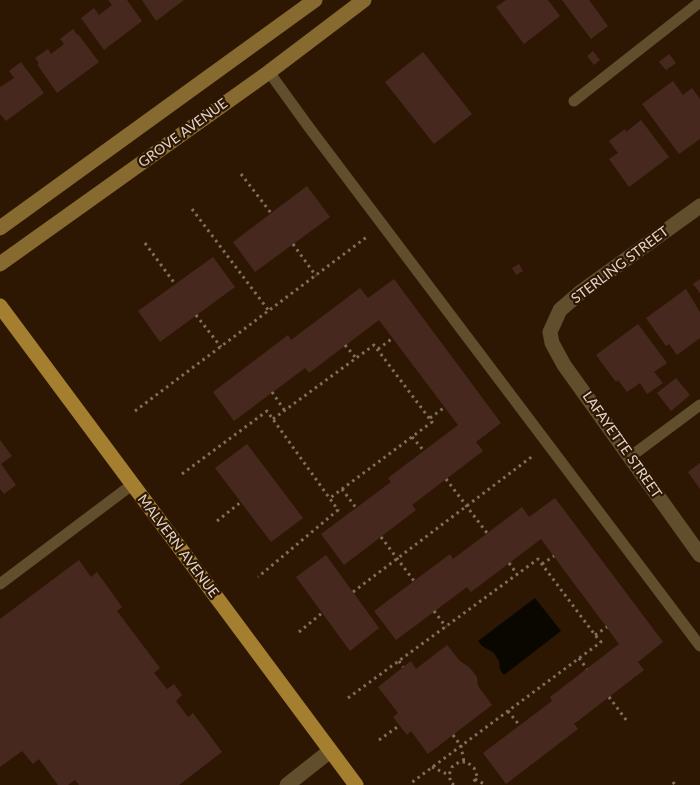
<!DOCTYPE html>
<style>
body{margin:0}
canvas{display:block;background:#2d1703}
</style>
<canvas width="700" height="785"></canvas>
<script>
const ctx = document.querySelector('canvas').getContext('2d');
ctx.lineJoin = 'round';
function fill(path, color) { ctx.fillStyle = color; ctx.fill(path, 'evenodd'); }
const poly = rows => new Path2D(rows.map(r => 'M' + r).join(''));
function strokePath(path, color, width, dash) { ctx.strokeStyle = color; ctx.lineWidth = width; ctx.lineCap = dash ? 'butt' : 'round'; ctx.setLineDash(dash || []); ctx.stroke(path); }
function label(font, color, halo, rows, align = 'center') {
  ctx.font = font + ' Lato,sans-serif'; ctx.lineWidth = 4.5; ctx.setLineDash([]); ctx.textBaseline = 'middle'; ctx.strokeStyle = halo; ctx.fillStyle = color; for (const [text, x, y, turn = 0] of rows) {
    ctx.save(); ctx.translate(x, y); ctx.rotate((+turn || 0) * Math.PI / 180); ctx.textAlign = isNaN(turn) ? turn : align; if (halo) ctx.strokeText(text, 0, 0); ctx.fillText(text, 0, 0); ctx.restore();
  }
}
const water = poly([
 [535,598,561,631,504,675,500,670,499,661,494,653,482,646,478,641]
]);
const building = poly([
 [108,0,127,0,142,21,104,50,81,18,94,8,99,15,112,5],
 [142,0,184,0,156,21],
 [506,0,548,0,560,16,524,44,496,7],
 [562,0,589,0,608,26,591,39],
 [73,29,77,35,78,34,99,62,57,93,37,64,39,63,35,58,48,49,51,54,64,44,60,39],
 [593,51,600,60,594,65,587,56],
 [423,52,472,114,434,144,385,82],
 [669,54,676,63,666,70,659,62],
 [21,62,44,93,6,121,0,114,0,87,14,78,9,71],
 [673,81,683,95,692,88,700,99,700,139,679,154,642,104],
 [641,120,669,157,629,187,609,159,618,153,609,141,625,129,626,132],
 [307,186,330,217,255,272,233,242],
 [213,257,235,287,160,342,138,311],
 [519,264,523,271,516,275,512,268],
 [394,279,501,423,476,442,483,451,412,505,416,510,344,565,321,534,391,482,388,478,458,425,379,320,309,373,305,368,234,421,213,392,288,335,291,340,360,288,368,298],
 [700,279,700,293,693,284],
 [686,289,700,312,700,338,677,355,669,344,666,346,646,318],
 [638,324,667,363,654,372,663,383,647,394,640,383,627,392,618,380,616,382,596,355],
 [676,378,690,395,671,411,657,393],
 [0,440,12,456,1,464,16,485,4,494,0,489],
 [247,444,303,518,271,542,215,468],
 [700,463,700,489,688,472],
 [555,498,663,642,638,662,644,670,574,724,578,729,506,784,483,753,552,701,550,697,619,644,541,539,471,592,467,587,396,640,374,611,450,554,453,559,522,507,529,517],
 [326,555,379,628,350,651,296,577],
 [79,560,91,577,97,572,122,607,117,611,160,668,154,673,167,689,174,684,182,695,176,701,188,717,193,713,222,752,179,785,79,785,75,780,68,785,58,785,39,759,33,764,22,751,0,767,0,619],
 [447,645,460,661,470,668,477,677,478,686,492,705,428,754,411,731,407,735,393,717,398,713,378,687,411,661,416,669]
]);
const path = poly([
 [241,174,271,213],
 [192,209,269,311],
 [145,243,175,284],
 [293,244,316,276],
 [196,315,221,347],
 [345,345,356,358],
 [378,349,393,338],
 [272,392,285,411],
 [135,411,368,236],
 [430,418,445,407],
 [273,419,374,345,432,422,330,498],
 [412,437,424,451],
 [182,474,267,411,338,510,258,577],
 [446,479,487,533],
 [342,489,356,508],
 [217,521,241,502],
 [381,537,414,581],
 [509,563,517,574],
 [542,564,554,556],
 [353,592,534,455],
 [434,611,446,627],
 [299,632,322,613],
 [595,635,607,627],
 [579,658,587,669],
 [399,661,403,667],
 [609,697,627,721],
 [348,698,538,559,595,635,601,642,411,783],
 [508,711,520,726],
 [453,735,461,746,464,762],
 [379,740,400,725],
 [432,767,449,775],
 [475,779,486,785],
 [673,782,675,785],
 [454,785,451,783,449,775,452,767,459,762,467,762,474,768,477,776,472,785]
]);
const lane = poly([
 [269,72,308,126,700,646],
 [574,101,700,2],
 [630,457,700,405],
 [0,584,133,484]
]);
const street = poly([
 [700,206,582,291,560,310,550,332,552,343,564,365,700,555],
 [287,785,330,751]
]);
const secondary = poly([
 [0,228,315,0],
 [0,264,269,72,364,0]
]);
const primary = poly([
 [0,306,356,785]
]);
const streetNames = [
 ["GROVE AVENUE",183,133,-36],
 ["STERLING STREET",620,265,-37],
 ["LAFAYETTE STREET",622,445,55],
 ["MALVERN AVENUE",178,546,53]
];
fill(water, '#090700');
fill(building, '#46281f');
strokePath(path, '#816e5e', 3, [2.5, 4]);
strokePath(lane, '#604e2c', 11);
strokePath(street, '#604e2c', 15);
strokePath(secondary, '#866a2f', 15);
strokePath(primary, '#a37f2f', 15);
label('14px', '#e3d4c8', '#2d1703', streetNames);
</script>
